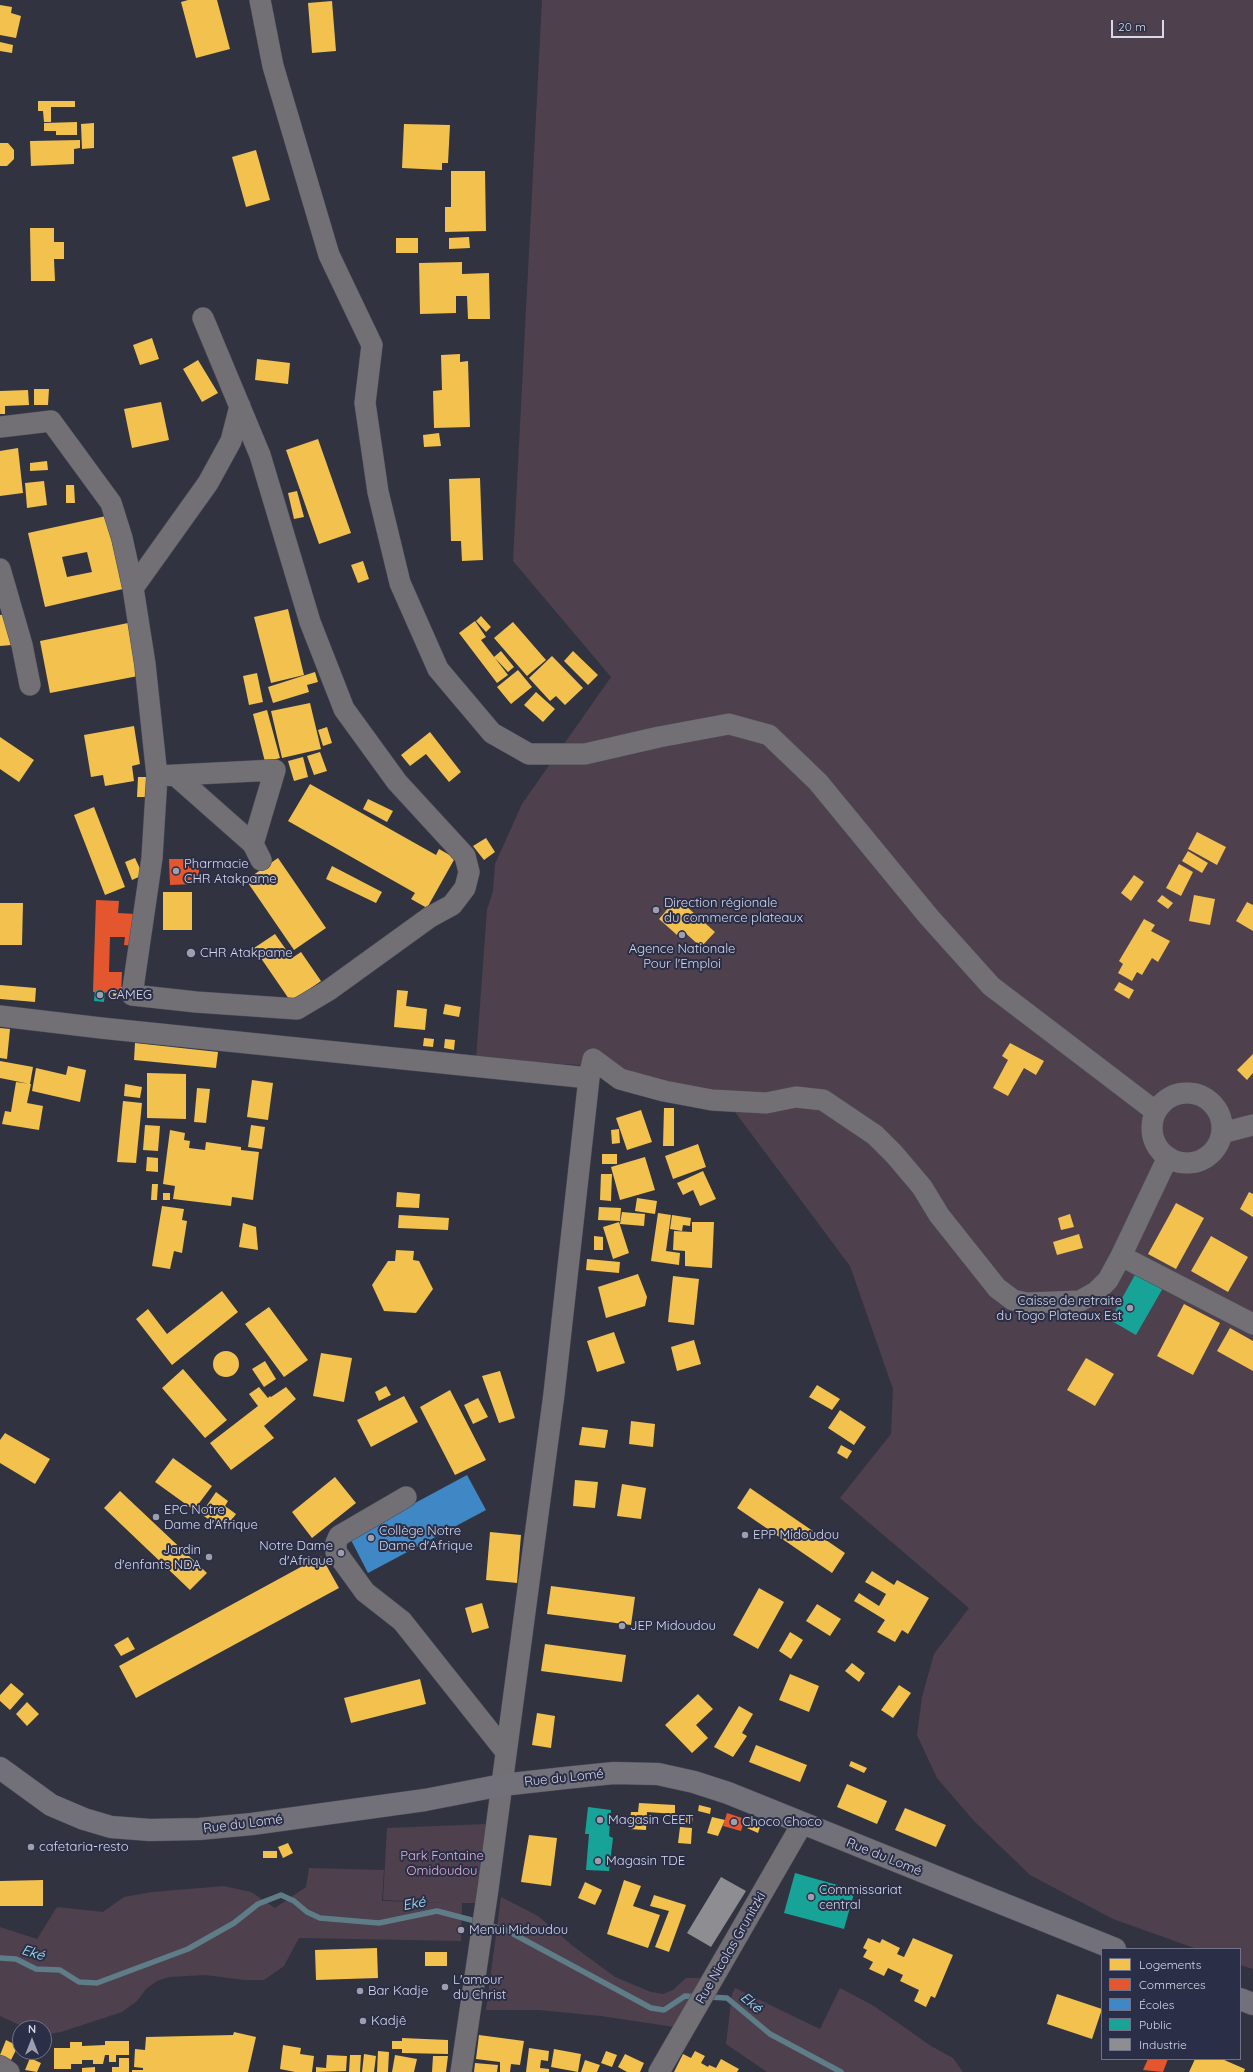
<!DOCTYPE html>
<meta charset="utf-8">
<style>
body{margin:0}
#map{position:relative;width:1253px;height:2072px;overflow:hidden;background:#313341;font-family:Quicksand,sans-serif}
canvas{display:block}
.legend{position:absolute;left:1101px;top:1948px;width:140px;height:112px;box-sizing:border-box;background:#2b2e47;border:1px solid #707288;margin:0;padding:5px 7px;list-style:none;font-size:12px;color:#d7d9ea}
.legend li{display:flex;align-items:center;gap:8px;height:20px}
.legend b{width:20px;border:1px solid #707288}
.north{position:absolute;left:12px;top:2020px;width:40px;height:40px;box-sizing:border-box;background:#2b2e47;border:1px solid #707288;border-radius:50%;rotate:0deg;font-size:11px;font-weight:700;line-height:16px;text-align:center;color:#d7d9ea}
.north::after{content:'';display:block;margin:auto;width:14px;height:18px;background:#9d9faf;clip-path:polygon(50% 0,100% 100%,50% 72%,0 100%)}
.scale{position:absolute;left:1111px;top:20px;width:53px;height:18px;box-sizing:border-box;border:2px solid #d7d9ea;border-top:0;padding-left:5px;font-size:12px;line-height:14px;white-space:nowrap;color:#d7d9ea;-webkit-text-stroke:3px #2b2e47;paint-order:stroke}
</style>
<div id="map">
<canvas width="1253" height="2072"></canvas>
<ul class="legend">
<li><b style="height:11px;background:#f2c14e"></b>Logements</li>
<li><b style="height:11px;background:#e4572e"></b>Commerces</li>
<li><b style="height:11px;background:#3f88c5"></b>Écoles</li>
<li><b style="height:11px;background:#17a398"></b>Public</li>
<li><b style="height:11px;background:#8d8d92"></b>Industrie</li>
</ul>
<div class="north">N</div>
<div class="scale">20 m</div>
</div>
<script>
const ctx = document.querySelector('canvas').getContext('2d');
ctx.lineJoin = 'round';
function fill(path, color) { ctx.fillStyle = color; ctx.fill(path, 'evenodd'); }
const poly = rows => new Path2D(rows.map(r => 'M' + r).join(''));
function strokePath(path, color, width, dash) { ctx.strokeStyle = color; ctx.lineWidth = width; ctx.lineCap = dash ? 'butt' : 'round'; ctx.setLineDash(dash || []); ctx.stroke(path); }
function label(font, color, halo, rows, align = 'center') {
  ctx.font = font + ' Quicksand,sans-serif'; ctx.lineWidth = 4; ctx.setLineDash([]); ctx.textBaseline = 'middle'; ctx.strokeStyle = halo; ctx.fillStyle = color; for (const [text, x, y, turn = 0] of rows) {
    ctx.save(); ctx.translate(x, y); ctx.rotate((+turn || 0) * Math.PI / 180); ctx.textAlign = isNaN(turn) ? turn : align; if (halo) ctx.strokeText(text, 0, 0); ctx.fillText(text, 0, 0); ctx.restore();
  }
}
const green = poly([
 [542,0,1253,0,1253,1969,1240,1965,1240,1949,1197,1949,1113,1919,1030,1875,974,1821,937,1778,917,1735,922,1697,934,1654,969,1608,840,1498,891,1434,893,1389,850,1266,729,1104,670,1082,580,1065,476,1059,487,910,493,891,495,864,522,804,611,677,513,561],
 [486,1824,475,1903,462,1903,461,1941,299,1938,284,1966,264,1980,244,1980,205,1975,169,1977,157,1981,146,1989,137,2001,122,2012,61,2032,44,2035,44,2028,26,2028,0,2016,0,1927,37,1939,57,1907,103,1912,124,1897,152,1892,224,1886,251,1892,275,1908,306,1887,309,1868,384,1870,382,1901,452,1903,383,1900,387,1828],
 [501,1897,538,1916,573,1946,615,1977,651,1992,663,1994,673,1990,686,1978,701,1978,674,2027,601,2016,539,2010,486,2010],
 [735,1988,820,2029,840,1988,874,2006,931,2046,953,2058,963,2072,767,2072,726,2044,732,1994]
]);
const homes = poly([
 [188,0,217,0,230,49,196,58,181,2],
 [332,1,336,51,312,53,308,3],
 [0,5,12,7,11,13,21,16,16,38,0,35],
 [0,42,13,45,12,53,0,51],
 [38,101,75,101,75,107,51,107,51,122,44,122,43,111,38,111],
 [77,122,77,135,56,135,56,131,44,131,44,123],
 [94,123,94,148,82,149,81,124],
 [404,124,450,125,448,163,442,163,442,170,402,168],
 [80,140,80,148,74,149,74,164,31,166,30,141],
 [0,143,8,143,14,150,14,159,7,166,0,166],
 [256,150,270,200,246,207,232,157],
 [451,171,485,171,486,231,445,232,445,207,451,207],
 [30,228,54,228,54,242,64,242,64,259,54,259,55,281,31,281],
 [469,237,470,248,449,249,449,238],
 [396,238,418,238,418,253,396,253],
 [462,262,462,274,489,273,490,319,468,319,467,296,456,296,456,313,420,314,419,263],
 [152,338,159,359,140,365,133,345],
 [460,354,460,362,468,361,470,427,434,428,433,391,442,390,441,355],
 [257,359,290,363,288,384,255,380],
 [198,360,218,393,202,402,183,369],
 [34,389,49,389,48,405,34,405],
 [28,390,29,405,5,406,5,414,0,414,0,391],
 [161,402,169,440,132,448,124,409],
 [439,433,441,446,424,447,423,435],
 [318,439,351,533,319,544,286,450],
 [18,448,23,493,0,496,0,451],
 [47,461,48,470,30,471,30,463],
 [480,478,483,560,462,561,461,541,451,541,449,479],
 [44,481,47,505,27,508,25,483],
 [66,485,74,485,75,503,66,503],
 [297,491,304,517,294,519,288,493],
 [106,516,123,589,45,607,28,533],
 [87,552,92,572,67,577,62,557],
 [363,561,369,579,358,583,351,565],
 [288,609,304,675,271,683,254,617],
 [9,614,12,645,0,646,0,615],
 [481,616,491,627,486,632,476,621],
 [475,621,486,637,481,640,508,675,497,683,459,633],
 [513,622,546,660,527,676,494,638],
 [128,623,138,676,50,693,40,641],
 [501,651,514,667,508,672,494,657],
 [573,651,598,675,588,685,564,661],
 [552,656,583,688,565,705,556,696,550,701,529,678],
 [518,670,532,687,511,704,497,687],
 [315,672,318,682,307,685,309,692,273,703,268,687],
 [257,673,263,702,249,705,243,676],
 [536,692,555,709,543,722,524,705],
 [310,703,321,749,282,758,271,711],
 [267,710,280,758,265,762,253,714],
 [134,726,140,764,132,766,134,781,105,786,103,775,91,777,84,735],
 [327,727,332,743,323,746,318,730],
 [430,732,461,772,449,782,426,754,410,766,401,755],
 [0,737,34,760,19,782,0,769],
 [320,752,327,771,314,775,307,756],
 [303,757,308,777,294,781,288,761],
 [138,777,153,777,153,797,137,797],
 [310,784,436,855,439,849,455,858,427,908,411,899,415,893,288,821],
 [368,799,393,811,387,822,363,809],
 [94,807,125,887,105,895,74,815],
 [1197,832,1226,847,1217,865,1188,849],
 [486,838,495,852,484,860,473,846],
 [1188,851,1208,863,1202,873,1182,861],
 [135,858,143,875,132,880,125,862],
 [278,858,326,928,294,950,246,880],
 [1179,864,1193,872,1181,896,1166,888],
 [332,866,382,892,376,903,326,879],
 [1134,875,1144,882,1131,901,1121,893],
 [163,892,192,892,192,930,163,930],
 [1162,895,1173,903,1168,909,1157,901],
 [1194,895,1215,899,1210,925,1189,921],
 [677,898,715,932,701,947,682,930,677,935,659,919],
 [1247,902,1253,905,1253,931,1236,921],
 [0,903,23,903,22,945,0,945],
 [1144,919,1155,925,1151,931,1170,941,1158,962,1152,958,1142,975,1137,972,1132,981,1118,973,1123,964,1119,961],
 [275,934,292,958,301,952,321,981,291,1002,254,948],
 [1119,982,1134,990,1129,999,1114,990],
 [0,985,36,988,35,1002,0,999],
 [114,986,126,988,124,998,113,997],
 [397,990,408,991,406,1006,427,1009,425,1030,394,1027],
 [445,1004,461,1007,459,1017,443,1014],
 [0,1028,10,1029,7,1059,0,1058],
 [424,1038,434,1039,433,1047,423,1046],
 [445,1039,455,1040,454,1050,444,1048],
 [135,1043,218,1052,216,1068,134,1060],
 [1010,1043,1044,1061,1036,1075,1024,1068,1008,1096,993,1088,1008,1060,1002,1056],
 [1253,1054,1253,1073,1247,1080,1237,1070],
 [0,1061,33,1067,30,1084,0,1078],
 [68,1066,86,1070,80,1102,32,1091,36,1068,66,1075],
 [147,1073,186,1074,186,1119,147,1118],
 [252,1080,273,1083,268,1120,247,1117],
 [16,1082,31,1084,27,1103,43,1106,39,1130,2,1124,5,1111,11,1112],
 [125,1084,142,1087,140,1098,124,1096],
 [197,1088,210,1089,206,1123,194,1122],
 [123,1101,142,1103,136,1163,117,1162],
 [664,1108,674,1108,674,1146,663,1146],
 [641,1110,652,1142,627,1150,616,1118],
 [145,1125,160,1126,158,1151,143,1150],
 [251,1125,265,1127,262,1149,248,1147],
 [619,1129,620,1143,612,1144,611,1130],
 [170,1130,185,1133,184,1140,190,1141,189,1148,205,1150,206,1142,241,1147,241,1150,259,1152,253,1200,232,1197,231,1206,173,1199,175,1186,163,1184],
 [698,1144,706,1167,673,1179,665,1156],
 [602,1154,617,1154,617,1164,602,1164],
 [147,1157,158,1158,158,1172,146,1171],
 [645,1157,655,1190,620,1200,611,1167],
 [703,1171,716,1199,700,1206,693,1190,683,1195,677,1183],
 [601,1174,612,1174,611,1201,600,1200],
 [152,1184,158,1184,157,1200,151,1200],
 [397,1192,420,1194,419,1208,396,1207],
 [1249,1192,1253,1194,1253,1217,1240,1209],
 [163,1193,170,1193,170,1200,163,1200],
 [637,1198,657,1201,655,1214,635,1211],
 [1176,1203,1204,1218,1176,1269,1148,1254],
 [162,1206,184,1209,182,1220,187,1221,182,1253,174,1251,170,1269,152,1266],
 [599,1207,621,1208,620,1221,598,1220],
 [622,1212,645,1214,644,1226,620,1224],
 [658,1213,671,1215,666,1251,680,1253,679,1265,651,1261],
 [1070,1214,1074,1227,1061,1230,1058,1218],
 [399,1215,449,1218,448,1230,398,1228],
 [672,1215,691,1218,690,1226,683,1225,682,1231,670,1229],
 [619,1222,629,1253,613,1259,603,1227],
 [692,1222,714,1222,712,1268,685,1266,685,1251,673,1250,674,1231,692,1232],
 [243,1223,256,1227,258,1250,239,1247],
 [1079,1234,1083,1248,1057,1255,1053,1242],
 [594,1236,603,1237,603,1250,594,1250],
 [1211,1236,1248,1257,1228,1292,1191,1271],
 [396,1250,414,1251,413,1260,419,1261,433,1289,416,1313,384,1311,372,1285,388,1261,395,1261],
 [587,1259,620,1262,619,1273,586,1270],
 [638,1274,647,1297,645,1306,606,1318,598,1287],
 [673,1276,699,1279,694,1325,668,1322],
 [222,1291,238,1312,172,1365,136,1319,148,1309,167,1334],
 [1184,1304,1220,1323,1193,1375,1157,1356],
 [269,1307,308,1360,284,1377,245,1324],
 [1230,1328,1253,1341,1253,1371,1217,1351],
 [614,1332,625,1363,597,1372,587,1341],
 [694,1340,701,1364,677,1371,671,1347],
 '213 1364a13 13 0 1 1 26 0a13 13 0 1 1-26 0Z',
 [321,1353,352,1358,344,1402,313,1396],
 [1086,1358,1114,1374,1095,1406,1067,1390],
 [265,1361,276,1379,264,1387,252,1369],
 [183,1369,227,1420,205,1438,162,1388],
 [500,1371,515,1418,499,1423,482,1376],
 [817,1385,840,1399,832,1410,809,1397],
 [386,1386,391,1395,379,1401,375,1392],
 [259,1387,268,1398,270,1396,271,1397,286,1387,296,1399,264,1426,274,1438,231,1470,210,1443,258,1406,249,1394],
 [450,1390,486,1460,455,1475,420,1407],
 [404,1396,418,1422,371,1447,357,1420],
 [478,1398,488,1417,473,1424,464,1405],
 [840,1410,866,1427,854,1445,828,1428],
 [631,1421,655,1424,653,1447,629,1444],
 [582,1427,608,1430,605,1448,579,1445],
 [5,1433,50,1459,35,1484,0,1463,0,1440],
 [841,1445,852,1451,847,1459,837,1453],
 [173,1458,212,1486,194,1510,155,1482],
 [335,1477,356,1503,312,1538,292,1512],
 [575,1480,598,1482,595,1508,573,1506],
 [622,1484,646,1488,641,1519,617,1516],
 [750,1488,845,1553,832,1573,737,1508],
 [120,1491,207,1573,190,1590,104,1508],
 [216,1492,228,1501,225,1506,236,1514,224,1530,201,1514],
 [490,1532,521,1535,517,1583,486,1580],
 [321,1556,339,1588,136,1698,119,1666],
 [872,1571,894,1585,897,1580,929,1598,908,1634,902,1630,895,1642,877,1632,885,1620,854,1601,859,1593,879,1606,886,1594,865,1582],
 [551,1586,635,1597,631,1625,547,1614],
 [759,1588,784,1602,758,1649,733,1635],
 [482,1603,489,1628,472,1633,465,1608],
 [817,1604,841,1619,830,1636,806,1621],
 [790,1632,803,1640,791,1659,779,1651],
 [128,1637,135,1649,121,1656,114,1645],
 [545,1644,626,1655,622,1682,541,1671],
 [852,1663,865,1673,859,1682,845,1671],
 [790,1674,819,1686,809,1712,779,1700],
 [420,1679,426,1704,351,1723,344,1698],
 [11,1683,24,1694,10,1710,0,1701,0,1695],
 [899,1685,911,1693,893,1718,881,1710],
 [698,1694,713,1709,696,1725,708,1738,692,1753,665,1725],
 [27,1702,39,1714,27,1726,16,1714],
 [739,1706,753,1714,742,1733,747,1736,733,1757,714,1747],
 [537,1713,555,1716,551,1748,532,1745],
 [756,1745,807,1765,800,1782,749,1762],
 [851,1761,867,1768,864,1773,849,1766],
 [847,1784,887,1801,877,1824,837,1807],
 [639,1803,675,1805,675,1814,647,1812,646,1830,629,1829,631,1812,638,1812],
 [699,1805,711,1808,710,1814,698,1811],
 [905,1808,946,1825,936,1847,895,1830],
 [683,1814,693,1815,692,1823,682,1823],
 [712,1817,725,1820,718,1836,707,1833],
 [749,1822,760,1827,758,1833,747,1828],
 [680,1827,692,1828,691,1844,678,1843],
 [529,1835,557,1838,551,1886,521,1882],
 [288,1843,293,1853,283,1858,278,1847],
 [263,1851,277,1851,277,1858,263,1858],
 [43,1880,43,1906,0,1906,0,1881],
 [624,1880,641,1886,633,1906,660,1915,648,1948,607,1934],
 [585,1882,602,1890,595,1905,578,1898],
 [654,1895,686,1905,669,1952,655,1947,669,1911,650,1906],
 [868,1938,880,1943,882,1939,900,1948,897,1954,904,1957,913,1938,953,1955,935,1998,931,1996,926,2007,914,2001,919,1990,900,1981,903,1975,888,1968,884,1976,869,1969,873,1962,863,1957,867,1950,863,1948],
 [377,1948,378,1978,316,1980,315,1950],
 [425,1952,447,1952,447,1966,425,1966],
 [1057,1994,1102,2009,1092,2039,1047,2024],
 [234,2032,256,2037,248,2072,132,2072,132,2070,143,2070,143,2068,134,2067,135,2049,145,2050,146,2037,233,2035],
 [479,2035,524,2041,520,2065,511,2064,510,2072,500,2072,500,2062,476,2059],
 [402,2038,448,2040,448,2054,402,2053,402,2049,392,2049,392,2041,402,2041],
 [6,2040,18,2046,11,2060,0,2055],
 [105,2041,129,2041,129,2055,116,2055,116,2062,109,2062,109,2055,105,2055,103,2064,93,2064,93,2060,82,2060,82,2064,71,2064,71,2069,54,2069,54,2048,70,2048,70,2042,82,2042,82,2046,105,2045],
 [283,2045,301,2048,300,2054,314,2056,312,2072,295,2072,280,2069],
 [529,2048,549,2051,548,2061,541,2060,540,2068,549,2069,549,2072,526,2072],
 [554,2049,581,2054,578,2072,551,2067],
 [378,2051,389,2052,388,2072,377,2072],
 [606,2051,617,2055,612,2067,601,2063],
 [695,2051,705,2056,701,2063,708,2067,709,2065,716,2068,721,2059,739,2069,737,2072,674,2072,683,2054,691,2058],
 [364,2054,376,2056,374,2072,362,2072],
 [625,2054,644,2063,640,2072,627,2072,618,2067],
 [327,2055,347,2056,346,2071,316,2072,316,2067,326,2068],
 [350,2055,361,2055,360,2072,349,2072],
 [395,2055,417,2059,414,2072,392,2072],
 [433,2056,448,2056,446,2072,432,2072],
 [30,2058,41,2063,37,2072,25,2070],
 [119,2058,129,2058,129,2072,112,2072,112,2067,119,2067],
 [1195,2059,1222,2059,1245,2069,1244,2072,1189,2072],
 [585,2060,600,2065,597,2072,581,2072],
 [475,2063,498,2065,497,2072,474,2072],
 [95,2067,95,2072,82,2072,82,2068]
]);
const shops = poly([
 [169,859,189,859,189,868,199,867,199,878,193,878,194,884,170,885],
 [96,900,119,901,118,913,135,914,134,946,124,945,125,937,110,937,109,972,122,972,121,993,93,992],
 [727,1813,745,1819,741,1831,723,1826],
 [1148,2059,1168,2059,1163,2072,1143,2070]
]);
const schools = poly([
 [467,1475,486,1510,368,1573,350,1538]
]);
const public = poly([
 [95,990,105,991,104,1002,94,1001],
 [1136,1273,1163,1288,1136,1335,1110,1320],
 [588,1807,611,1810,609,1836,613,1838,609,1871,586,1870,589,1834,585,1834],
 [795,1873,855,1890,844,1929,784,1913]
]);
const industry = poly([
 [721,1877,746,1891,711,1947,687,1933]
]);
const stream = poly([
 [487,1925,506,1930,651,2008,664,2010,685,1996,697,1997],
 [0,1958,16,1959,36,1969,60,1970,79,1982,97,1983,188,1949,234,1923,258,1904,281,1895,294,1901,307,1912,320,1918,379,1923,437,1911,479,1922],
 [708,1997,727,1998,770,2034,841,2072]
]);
const street = poly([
 [260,0,273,66,329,255,372,345,365,403,378,492,400,583,438,669,492,733,529,754,585,754,659,737,729,724,769,735,818,782,929,917,991,986,1155,1111],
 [0,427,51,421,111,503,122,538,133,588,145,664,157,776,152,858,132,995,196,1002,297,1009,329,990,430,917,452,905,465,888,469,872,465,856,397,782,344,709,310,622,260,455,203,318],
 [0,569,22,645,30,685],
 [133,588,208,483,231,441,240,406],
 [157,776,275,770,253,844,261,860],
 [176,776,253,844],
 [0,1016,101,1028,589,1078],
 '1152 1128a35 35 0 1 1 70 0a35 35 0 1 1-70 0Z',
 [1222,1133,1253,1125],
 [1121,1256,1253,1324],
 [406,1497,339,1536,336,1543,336,1552,365,1592,402,1621,506,1752],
 [0,2066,9,2072],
 [461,2072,488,1889,554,1394,589,1078,593,1059,620,1079,664,1091,712,1100,766,1103,796,1097,823,1100,875,1135,894,1154,922,1187,939,1215,997,1288,1013,1300,1026,1303,1080,1301,1096,1292,1108,1280,1121,1256,1168,1157],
 [659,2072,802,1824]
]);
const primary = poly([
 [0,1768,51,1805,84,1819,111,1827,150,1830,199,1829,252,1824,425,1800,502,1785,565,1778,614,1773,658,1774,694,1782,728,1793,1115,1949],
 [1240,1999,1253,2004]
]);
const markers = [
 [176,871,4,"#9d9faf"],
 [656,910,4,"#9d9faf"],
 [682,935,4,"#9d9faf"],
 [191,953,5,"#9d9faf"],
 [100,995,4,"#9d9faf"],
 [1130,1308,4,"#9d9faf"],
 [156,1517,4,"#9d9faf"],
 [745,1535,4,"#9d9faf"],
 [371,1538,4,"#9d9faf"],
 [341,1553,4,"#9d9faf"],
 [209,1557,4,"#9d9faf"],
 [622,1626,4,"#9d9faf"],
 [600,1820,4,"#9d9faf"],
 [734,1822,4,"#9d9faf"],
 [31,1847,4,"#9d9faf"],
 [598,1861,4,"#9d9faf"],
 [811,1897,4,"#9d9faf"],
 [461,1930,4,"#9d9faf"],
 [445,1987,4,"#9d9faf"],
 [360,1991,4,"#9d9faf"],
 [363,2021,4,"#9d9faf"]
];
const poiNames = [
 ["Pharmacie",184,864],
 ["CHR Atakpame",184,879],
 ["Direction régionale",664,903],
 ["du commerce plateaux",664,918],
 ["Agence Nationale",682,949,"center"],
 ["Pour l'Emploi",682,964,"center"],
 ["CHR Atakpame",200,953],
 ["CAMEG",108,995],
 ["Caisse de retraite",1122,1301,"right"],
 ["du Togo Plateaux Est",1122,1316,"right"],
 ["EPC Notre",164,1510],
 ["Dame d'Afrique",164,1525],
 ["Collège Notre",379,1531],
 ["Dame d'Afrique",379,1546],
 ["EPP Midoudou",753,1535],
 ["Notre Dame",333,1546,"right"],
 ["d'Afrique",333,1561,"right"],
 ["Jardin",201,1550,"right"],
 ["d'enfants NDA",201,1565,"right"],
 ["JEP Midoudou",630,1626],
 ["Magasin CEET",608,1820],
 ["Choco Choco",742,1822],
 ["cafetaria-resto",39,1847],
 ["Magasin TDE",606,1861],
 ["Commissariat",819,1890],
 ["central",819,1905],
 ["Menui Midoudou",469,1930],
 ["L'amour",453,1980],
 ["du Christ",453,1995],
 ["Bar Kadje",368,1991],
 ["Kadjê",371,2021]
];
const streetNames = [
 ["Rue du Lomé",564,1778,-6],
 ["Rue du Lomé",243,1824,-7],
 ["Rue du Lomé",884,1857,22],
 ["Rue Nicolas Grunitzki",731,1948,-60]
];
const parkNames = [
 ["Park Fontaine",442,1856],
 ["Omidoudou",442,1871]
];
const waterNames = [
 ["Eké",414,1904,-11],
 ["Eké",33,1953,17],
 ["Eké",751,2003,40]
];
fill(green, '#4f404d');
fill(homes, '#f2c14e');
fill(shops, '#e4572e');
fill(schools, '#3f88c5');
fill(public, '#17a398');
fill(industry, '#8d8d92');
strokePath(stream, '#5e7d88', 5.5);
strokePath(street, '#4d4e5a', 22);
strokePath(primary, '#4d4e5a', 23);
strokePath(street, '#727075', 21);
strokePath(primary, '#72717a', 22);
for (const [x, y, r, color] of markers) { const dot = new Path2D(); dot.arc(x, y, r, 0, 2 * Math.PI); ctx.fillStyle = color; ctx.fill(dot); strokePath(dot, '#2b2e47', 1.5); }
label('13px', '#d7d9ea', '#2b2e47', poiNames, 'left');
label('13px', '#d7d9ea', '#2b2e47', streetNames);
label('13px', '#e2b1d3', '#2b2e47', parkNames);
label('italic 14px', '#a1e3f7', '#2b2e47', waterNames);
</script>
